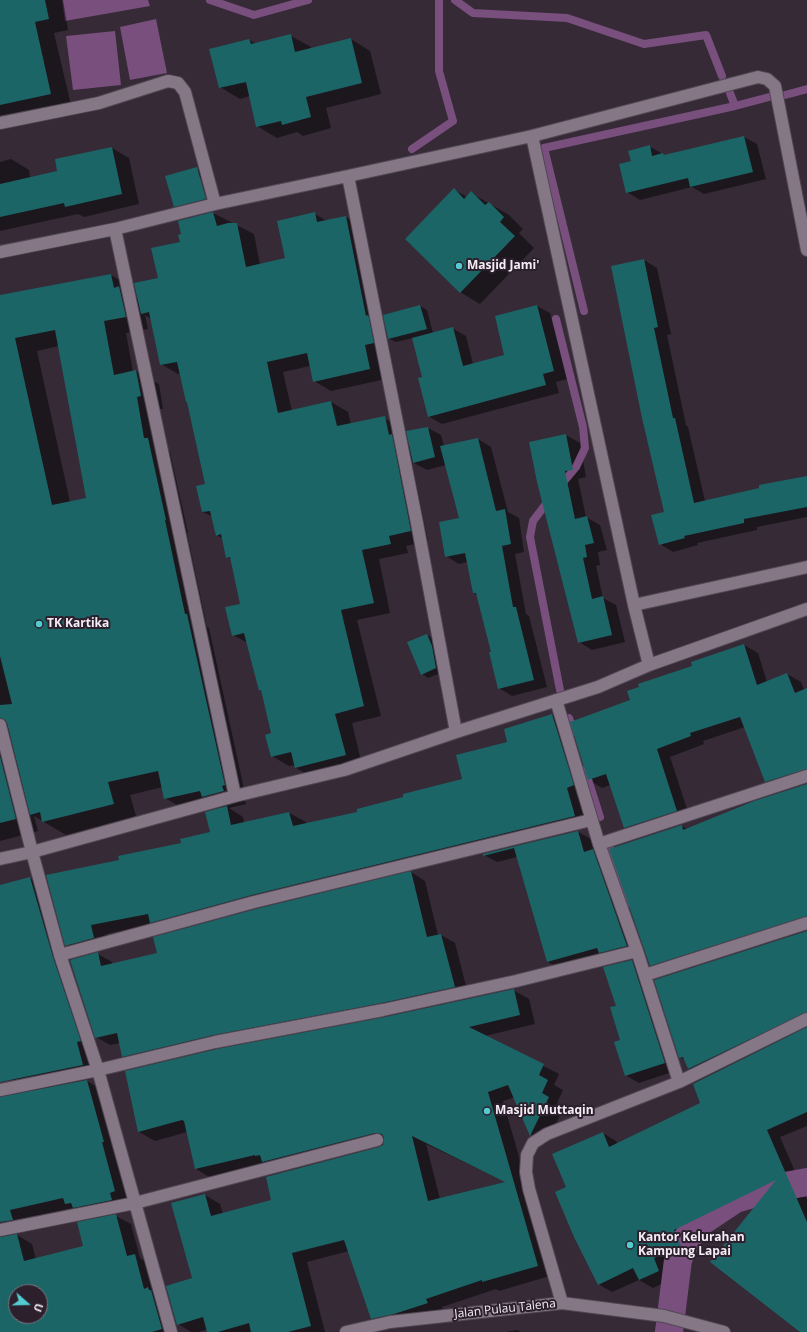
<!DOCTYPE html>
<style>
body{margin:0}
#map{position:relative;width:807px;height:1332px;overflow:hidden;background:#362a37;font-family:"Open Sans",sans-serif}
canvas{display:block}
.north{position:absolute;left:8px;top:1284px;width:40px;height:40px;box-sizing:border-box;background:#2c202d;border:1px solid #7c727d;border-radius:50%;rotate:110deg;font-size:11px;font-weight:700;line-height:16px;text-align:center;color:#f5edf6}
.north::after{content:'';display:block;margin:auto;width:14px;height:18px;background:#52ccd0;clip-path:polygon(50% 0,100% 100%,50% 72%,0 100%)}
</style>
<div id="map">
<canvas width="807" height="1332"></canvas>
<div class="north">U</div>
</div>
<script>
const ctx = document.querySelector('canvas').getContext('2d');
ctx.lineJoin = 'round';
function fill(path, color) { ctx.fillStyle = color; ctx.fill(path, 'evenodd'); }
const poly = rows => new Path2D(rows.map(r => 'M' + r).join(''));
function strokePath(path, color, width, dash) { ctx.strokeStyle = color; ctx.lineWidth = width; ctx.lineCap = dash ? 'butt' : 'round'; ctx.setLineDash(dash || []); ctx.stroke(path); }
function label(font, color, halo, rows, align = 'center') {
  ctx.font = font + ' "Open Sans",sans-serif'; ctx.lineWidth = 4; ctx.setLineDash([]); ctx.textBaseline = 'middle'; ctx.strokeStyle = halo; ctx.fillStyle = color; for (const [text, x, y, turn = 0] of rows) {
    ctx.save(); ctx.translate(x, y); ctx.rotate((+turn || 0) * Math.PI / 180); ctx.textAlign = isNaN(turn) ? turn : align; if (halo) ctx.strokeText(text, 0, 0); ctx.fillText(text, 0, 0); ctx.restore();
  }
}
const water = poly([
 [62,0,148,0,150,6,65,21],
 [156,19,167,73,130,80,120,27],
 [115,31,121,85,73,90,66,36]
]);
const shadow = poly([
 [0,0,63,0,68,30,54,33,71,105,0,121],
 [291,36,311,47,311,49,351,39,370,51,381,94,326,108,331,128,303,136,297,132,277,138,257,126,250,96,240,99,220,87,249,40,257,44],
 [744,137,757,144,766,179,704,194,692,187,640,200,627,192,632,161,649,146,666,156],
 [112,148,129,158,139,204,84,217,78,214,0,231,0,162,11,159,29,170,30,178,58,172],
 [197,169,211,176,219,206,188,214,174,206],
 [199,178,201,178,208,203,206,204],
 [455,190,467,197,471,193,509,215,523,229,519,233,534,248,480,304,460,292],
 [213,213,254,234,260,265,286,259,315,214,327,221,346,217,363,227,383,325,365,315,364,317,387,330,420,306,427,310,433,333,452,328,466,336,473,364,506,356,537,306,550,313,567,379,556,382,559,393,442,424,428,416,423,377,413,338,396,342,387,338,390,353,381,355,386,379,331,391,314,381,310,366,283,372,292,411,331,402,348,412,351,424,384,418,402,427,405,443,410,446,428,428,441,435,444,446,478,439,491,447,508,512,519,518,524,552,515,554,526,614,529,616,547,687,512,696,499,688,492,652,477,595,474,593,468,562,459,564,446,556,460,519,446,465,427,470,412,462,428,541,406,546,408,553,379,559,390,613,357,620,381,716,352,723,362,765,313,778,296,768,295,765,289,766,272,756,272,734,262,692,259,690,248,643,233,635,241,604,232,560,227,557,222,538,216,535,213,517,203,512,207,485,181,374,178,374,161,364,151,319,145,315,148,329,126,333,133,372,136,371,159,384,163,409,159,409,166,449,170,452,188,533,187,533,207,627,209,628,246,798,244,798,246,804,229,808,243,817,244,823,289,813,306,822,306,824,359,813,463,779,509,743,552,715,569,724,591,825,107,934,110,947,83,955,66,945,120,861,182,843,211,833,223,808,216,805,187,811,165,798,163,787,130,795,136,816,66,835,34,816,38,831,0,841,0,297,111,275,133,288,135,296,138,298,159,278,181,243],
 [59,346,87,498,70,502,37,351],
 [644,260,657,268,671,334,667,335,686,425,688,427,705,501,807,477,807,517,757,527,757,530,697,543,698,545,673,552,660,544,665,513],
 [566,435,580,443,586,477,578,479,586,517,600,525,607,550,598,552,600,565,596,566,603,598,616,605,625,642,592,650,579,642,538,482],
 [427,635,434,639,443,672,428,678,422,674],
 [744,645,758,653,767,682,787,674,801,682,804,690,807,689,807,780,779,789,766,781,745,727,703,741,704,744,670,757,690,818,639,835,625,827,610,785,602,788,589,780,632,700,694,666],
 [807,785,807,927,664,973,650,965,682,826,687,829],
 [578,832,591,839,594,851,605,857,639,953,560,969,548,962,517,857,497,862,484,855],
 [411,872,425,881,438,935,441,935,455,943,468,994,137,1064,123,1056,120,1043,110,1045,96,1037,98,954,112,962,112,965,158,954],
 [30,878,46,887,98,1074,25,1089,0,1072,0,886],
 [807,932,807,1025,702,1077,688,1069,685,1060,680,1057],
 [632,961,645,969,678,1070,639,1083,625,1075,617,1006],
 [513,990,529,999,535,1024,485,1036,559,1074,554,1085,563,1090,557,1103,564,1107,546,1144,531,1135,515,1097,503,1101,553,1275,499,1291,496,1289,442,1307,443,1311,387,1327,372,1318,349,1251,307,1262,325,1332,208,1332,208,1329,198,1332,191,1332,178,1324,193,1279,205,1195,220,1204,223,1214,273,1201,379,1148,385,1143,278,1171,211,1178,196,1169,187,1132,155,1141,139,1132,385,1018],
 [426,1144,506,1182,440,1199],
 [807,1028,807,1126,780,1137,807,1199,807,1332,802,1332,759,1203,687,1238,694,1254,667,1266,672,1279,653,1288,639,1280,612,1292,598,1284,568,1188,603,1133,616,1141,618,1144,701,1104],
 [87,1081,102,1090,129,1200,81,1212,73,1208,31,1217,25,1219,8,1237,17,1235,32,1244,36,1259,85,1247,116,1216,131,1224,140,1258,150,1264,176,1332,0,1332,0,1108],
 [16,1292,40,1292,40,1316,16,1316],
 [517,1330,521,1332,506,1332]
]);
const stream = poly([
 [210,0,254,15,308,0],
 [455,0,473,13,567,18,644,44,706,35,722,76],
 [730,93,735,106],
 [785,95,807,89],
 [412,149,453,121,439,71,439,0],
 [584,311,544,148,735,106,773,96],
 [556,319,583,427,585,448,576,467,560,486],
 [549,500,533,521,530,537,560,690],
 [569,718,574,732],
 [585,770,600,817],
 [609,846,626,904]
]);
const canal = poly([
 [669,1332,678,1260,686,1240,699,1223,735,1199,769,1189,807,1182]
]);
const building = poly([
 [0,0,45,0,49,19,35,22,51,94,0,105],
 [291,34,295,52,351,38,362,83,306,97,311,117,282,125,281,121,256,127,246,82,219,88,209,49,249,39,251,44],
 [744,136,753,172,690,187,688,178,626,193,619,164,631,161,628,151,650,145,652,156,663,153,664,155],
 [112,147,122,194,65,207,64,203,0,217,0,184,57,171,55,159],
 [197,167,206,199,174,207,165,176],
 [454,188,464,199,471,191,485,205,489,202,504,217,500,222,515,236,460,293,405,239],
 [213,212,217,226,228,223,237,223,246,267,285,258,277,221,315,212,317,222,346,216,366,316,368,315,369,318,374,343,365,345,370,369,313,382,307,353,267,362,278,413,331,401,337,426,385,416,389,435,392,434,411,531,389,536,391,544,362,550,374,603,341,610,364,706,335,714,346,755,295,768,291,752,271,757,265,735,271,733,261,690,259,691,244,633,232,636,225,607,240,604,230,557,226,558,221,534,216,536,210,511,202,512,196,486,205,484,187,402,186,402,177,362,160,365,149,312,141,314,134,283,158,278,151,248,180,242,178,235,181,234,178,221],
 [644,259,658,327,654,328,673,418,675,418,694,503,759,488,759,485,807,476,807,507,744,519,744,523,684,536,685,538,659,545,651,515,664,512,642,418,611,266],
 [111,274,114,288,119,286,126,317,104,321,114,375,136,370,141,396,137,397,144,438,148,438,166,520,165,520,185,614,187,614,225,785,222,786,224,791,202,797,200,791,164,799,158,771,108,782,114,804,42,822,40,812,30,815,7,723,5,720,0,718,0,705,12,704,0,656,0,295],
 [55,330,86,498,52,505,15,338],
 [420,305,427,329,388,339,383,315],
 [537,305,554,371,543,374,546,385,428,417,418,378,422,377,412,338,453,327,463,366,504,355,495,316],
 [428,427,435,457,413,463,406,431],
 [566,434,573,470,565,471,575,519,587,516,594,543,585,545,587,557,583,558,592,599,603,596,612,635,578,643,537,482,529,442],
 [478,438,496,511,505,509,511,544,502,546,513,607,516,607,534,680,498,689,489,652,491,652,476,593,473,593,465,553,445,557,439,522,459,518,440,446],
 [427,634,432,646,436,668,421,675,407,642],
 [744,644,757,685,787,673,795,693,807,688,807,769,765,782,740,717,690,733,691,736,657,749,677,811,624,828,606,774,588,780,570,722,630,700,627,691,639,687,638,684,692,666,691,662],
 [552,714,574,785,567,788,575,816,252,895,150,923,148,914,91,925,94,938,65,946,46,875,119,860,118,856,181,843,180,839,210,832,205,812,227,806,231,825,289,812,293,826,357,812,357,809,403,797,403,794,462,779,456,755,507,742,504,729],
 [0,756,16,819,0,823],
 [807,784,807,916,650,966,609,849,682,825,683,830,754,801],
 [578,831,584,852,593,849,627,946,599,953,597,948,547,962,514,848,483,856,483,854],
 [411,871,427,937,441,934,455,987,382,1003,214,1035,122,1057,117,1033,95,1038,70,960,98,952,101,966,157,953,153,937,256,909],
 [30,877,53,957,81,1041,77,1042,83,1065,0,1082,0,885],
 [807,931,807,1012,688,1069,683,1057,679,1058,654,980],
 [632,960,665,1063,625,1076,614,1042,620,1040,610,1007,616,1006,603,967],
 [514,989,520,1015,469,1027,544,1064,539,1075,548,1080,542,1093,549,1097,530,1136,508,1085,488,1092,538,1266,482,1282,482,1280,426,1299,428,1303,394,1314,371,1319,344,1240,292,1253,311,1326,288,1332,251,1332,249,1323,218,1332,207,1332,203,1317,177,1325,166,1286,192,1278,171,1203,205,1194,211,1216,271,1200,266,1177,379,1147,383,1145,384,1138,382,1134,375,1133,262,1162,260,1155,255,1156,255,1155,195,1169,184,1121,182,1120,138,1132,125,1071,217,1049,385,1017],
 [412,1136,505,1182,428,1201],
 [807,1027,807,1112,767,1130,807,1222,807,1332,800,1332,710,1262,776,1180,674,1230,681,1246,654,1258,659,1271,639,1280,633,1268,598,1285,574,1237,555,1192,566,1187,552,1154,603,1132,609,1147,700,1103,693,1084],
 [87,1080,104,1142,102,1142,115,1191,110,1193,112,1200,73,1208,71,1203,65,1204,63,1198,10,1210,13,1220,0,1222,0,1097],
 [116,1214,127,1256,135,1254,144,1289,148,1287,149,1290,151,1290,162,1329,152,1332,0,1332,0,1237,17,1234,24,1261,83,1246,77,1222],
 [16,1292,40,1292,40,1316,16,1316]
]);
const minor = poly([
 [0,123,99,103,168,81,178,83,185,92,215,204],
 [532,136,758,77,767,79,775,86,807,250],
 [348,176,532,136,634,605,649,665],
 [115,229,235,796],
 [0,252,115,229,215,204,348,176,417,523,456,732],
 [634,605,807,567],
 [556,700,599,844,637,951,679,1082],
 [0,725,32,852,60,955,98,1070,171,1332],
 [599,844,807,776],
 [0,859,32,852,235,796,344,770,456,732,598,687,649,665,807,609],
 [60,955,254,902,591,820],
 [645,975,807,923],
 [0,1090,98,1070,215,1042,383,1010,516,981,637,951],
 [0,1230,135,1203,377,1140],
 [562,1303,529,1189,526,1172,527,1155,533,1143,547,1134,679,1082,807,1019],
 [346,1332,390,1322,562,1303,664,1316,724,1332]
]);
const markers = [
 [459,266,4,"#52ccd0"],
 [39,624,4,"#52ccd0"],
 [487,1111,4,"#52ccd0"],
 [630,1245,4,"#52ccd0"]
];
const poiNames = [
 ["Masjid Jami'",467,266],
 ["TK Kartika",47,624],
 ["Masjid Muttaqin",495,1111],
 ["Kantor Kelurahan",638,1238],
 ["Kampung Lapai",638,1252]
];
const streetNames = [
 ["Jalan Pulau Talena",505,1309,-6]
];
fill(water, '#784f7d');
fill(shadow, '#0007');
strokePath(stream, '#784f7d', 8);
strokePath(canal, '#784f7d', 28);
fill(building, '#1b6567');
strokePath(minor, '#514753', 14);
strokePath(minor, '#867787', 12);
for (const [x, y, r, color] of markers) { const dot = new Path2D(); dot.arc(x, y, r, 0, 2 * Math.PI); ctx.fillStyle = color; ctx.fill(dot); strokePath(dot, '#2c202d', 1.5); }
label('bold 12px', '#f5edf6', '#2c202d', poiNames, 'left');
label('12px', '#f5edf6', '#2c202d', streetNames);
</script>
